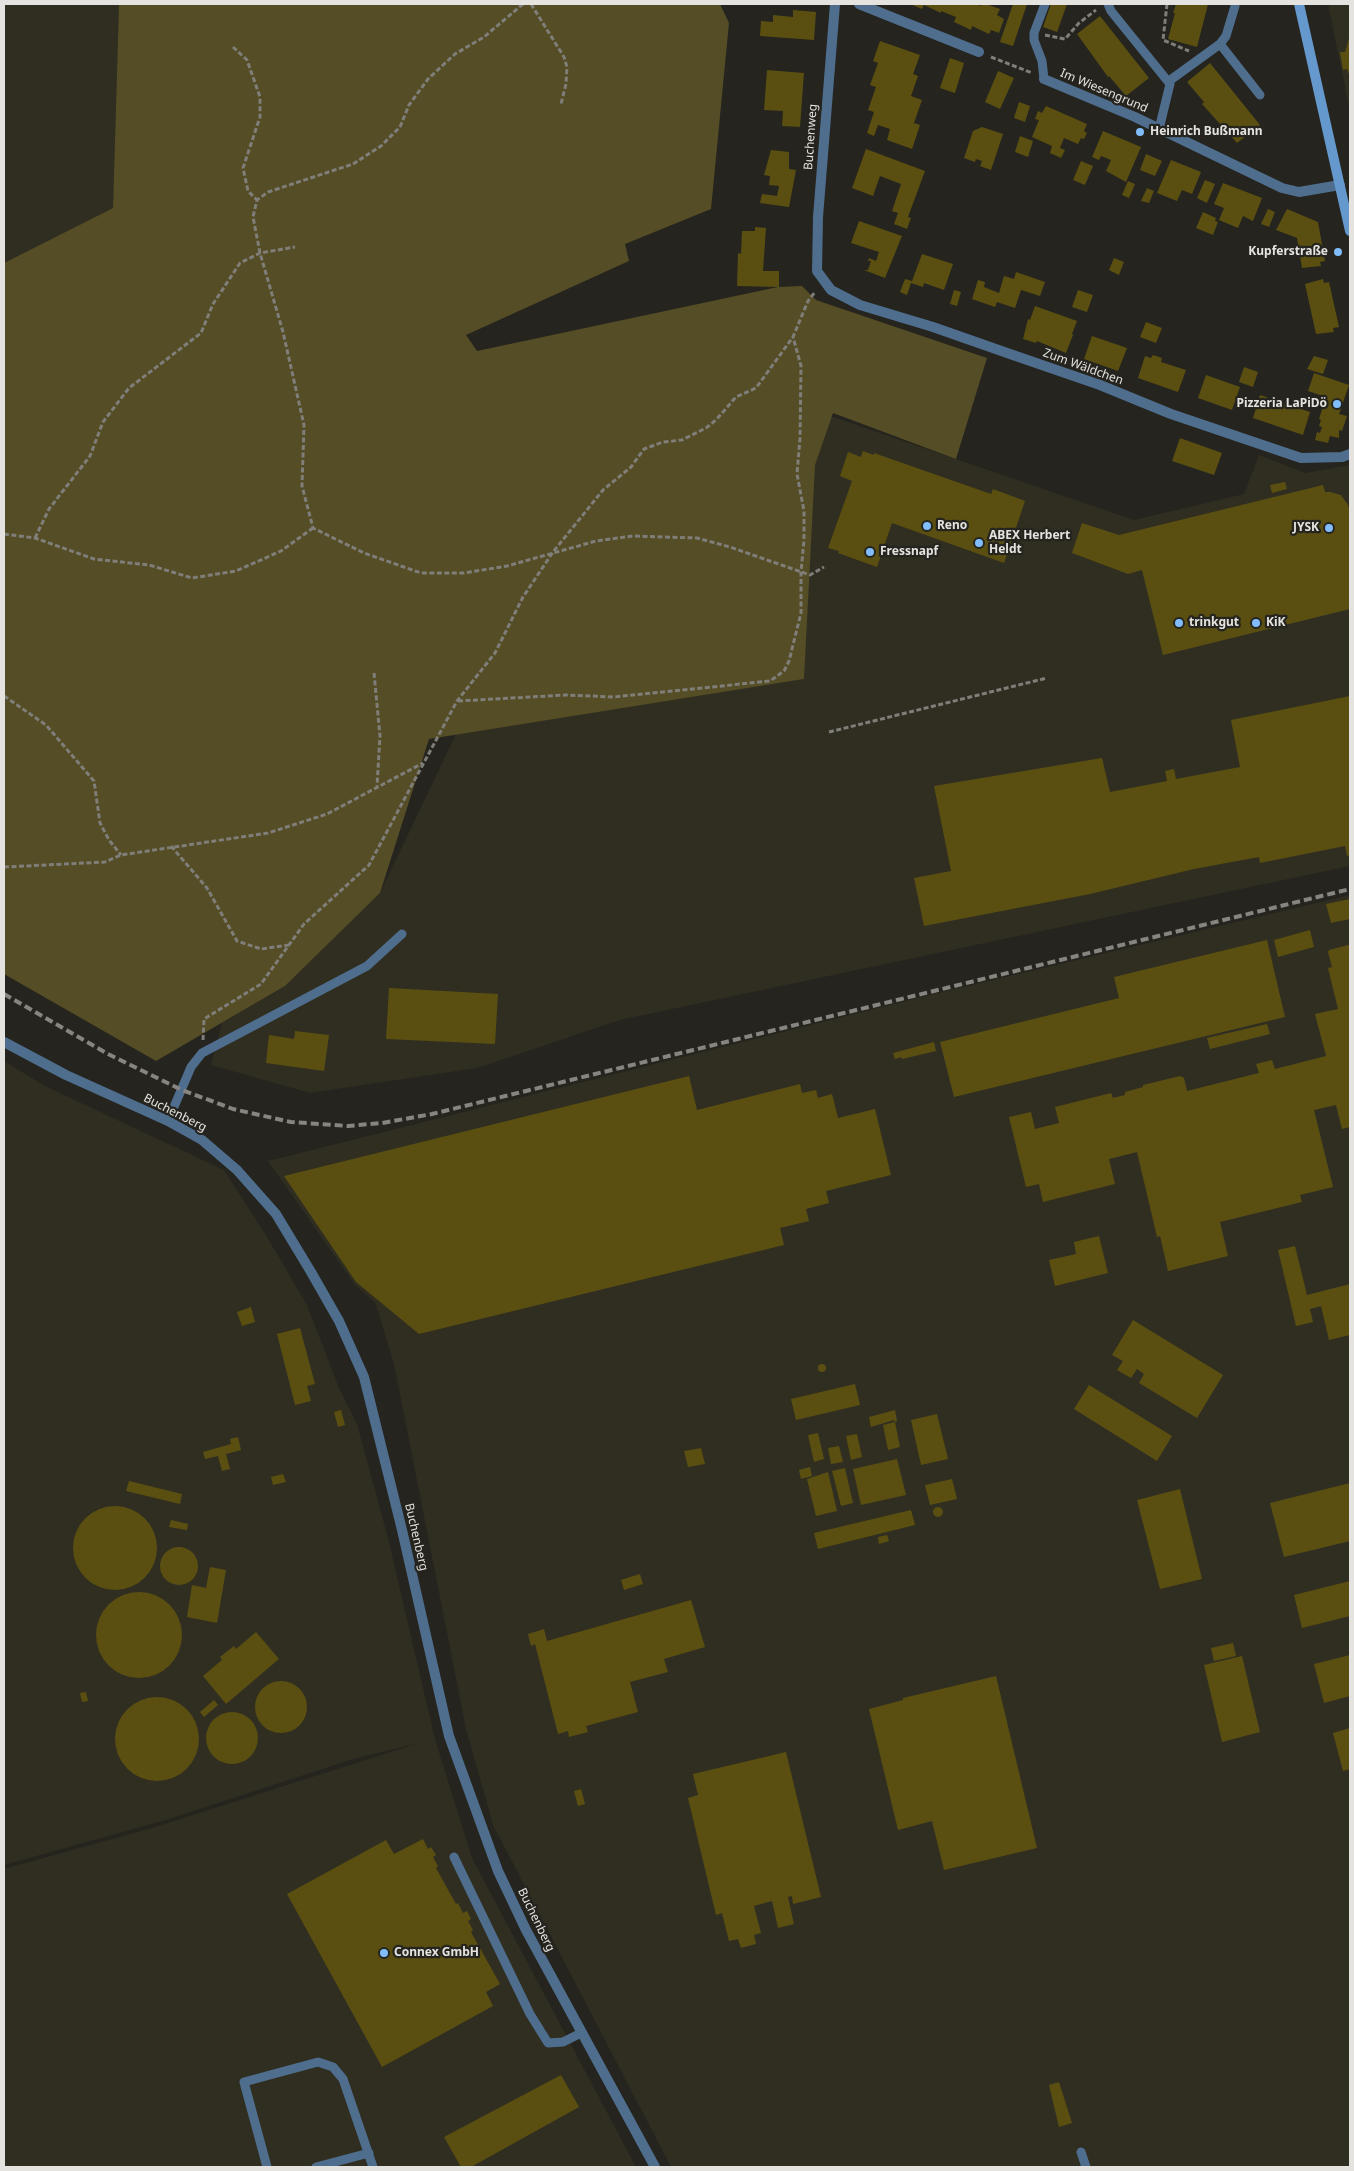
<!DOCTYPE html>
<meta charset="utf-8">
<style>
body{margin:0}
#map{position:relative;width:1354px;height:2171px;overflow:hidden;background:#25241e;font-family:"Noto Sans",sans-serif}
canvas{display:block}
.frame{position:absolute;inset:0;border:5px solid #e4e3df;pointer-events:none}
</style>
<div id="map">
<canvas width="1354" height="2171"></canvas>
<div class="frame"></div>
</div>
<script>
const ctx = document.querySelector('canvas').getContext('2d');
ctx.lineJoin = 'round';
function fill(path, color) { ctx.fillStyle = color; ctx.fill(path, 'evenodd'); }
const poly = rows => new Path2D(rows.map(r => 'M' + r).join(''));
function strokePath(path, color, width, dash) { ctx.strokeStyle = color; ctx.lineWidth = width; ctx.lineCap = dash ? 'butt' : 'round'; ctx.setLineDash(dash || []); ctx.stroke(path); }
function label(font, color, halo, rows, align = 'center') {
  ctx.font = font + ' "Noto Sans",sans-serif'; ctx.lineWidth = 4.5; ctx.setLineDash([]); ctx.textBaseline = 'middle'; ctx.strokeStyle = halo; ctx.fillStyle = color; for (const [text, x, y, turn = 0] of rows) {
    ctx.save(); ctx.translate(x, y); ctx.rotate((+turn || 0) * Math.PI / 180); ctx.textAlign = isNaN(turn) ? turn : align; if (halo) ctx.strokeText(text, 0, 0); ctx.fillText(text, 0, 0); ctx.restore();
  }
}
const built = poly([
 [4,4,119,4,113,208,4,263],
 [1328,4,1350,4,1350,112,1346,92],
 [810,409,1134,520,1244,494,1259,455,1305,473,1350,465,1350,866,620,1020,477,1068,310,1093,211,1065,222,1023,285,986,380,893,456,734,804,679],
 [1350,895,1350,2167,671,2167,493,1825,466,1729,394,1364,375,1302,355,1285,268,1161,938,993],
 [4,1061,45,1086,224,1170,264,1232,307,1305,339,1388,357,1424,388,1538,435,1739,472,1858,636,2167,4,2167,4,1869,155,1827,419,1743,353,1759,166,1820,4,1865]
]);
const green = poly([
 [119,4,720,4,729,23,711,209,625,244,629,261,466,335,477,351,778,287,802,286,816,300,987,358,956,459,833,413,815,465,804,679,429,739,380,893,285,986,156,1061,4,974,4,263,113,208]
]);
const building = poly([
 [910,4,976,4,981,6,981,4,986,4,1000,9,997,15,1004,19,999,33,991,30,989,34,972,26,971,30,954,22,956,17,941,11,941,13,924,5,922,9],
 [1013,4,1027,4,1013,46,1000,42],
 [1051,4,1067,4,1057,32,1043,27],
 [1176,4,1208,4,1197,47,1168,39,1175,13,1173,13],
 [793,10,816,12,814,40,760,36,761,21,773,22,773,15,793,17],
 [1100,16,1149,78,1126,96,1109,76,1108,77,1077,34],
 [1350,35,1350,77,1347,69,1343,70,1340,52,1345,52],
 [880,41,920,55,913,74,918,76,911,96,922,100,914,123,920,125,912,149,887,140,890,129,878,125,874,136,867,133,874,112,868,110,876,87,870,85,878,63,873,61],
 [950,58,964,63,955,93,940,88],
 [1210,63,1260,125,1237,143,1202,104,1204,102,1187,82],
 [767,70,804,73,800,127,782,126,783,111,764,110],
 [998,71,1014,78,1000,109,985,102],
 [1019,102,1030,106,1025,122,1014,118],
 [1046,106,1087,124,1084,131,1087,133,1084,139,1081,138,1078,144,1064,138,1060,148,1065,150,1061,158,1050,153,1052,146,1032,137,1039,120,1035,119,1038,111,1042,113],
 [982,127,1003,134,991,170,980,166,982,161,976,159,975,162,964,158,973,131],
 [1103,131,1141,147,1126,182,1106,171,1111,160,1101,156,1099,160,1092,157],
 [1020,136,1033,141,1028,157,1015,152],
 [866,149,925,171,908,217,911,218,907,229,894,224,898,213,892,211,901,184,880,176,873,196,852,188],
 [771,150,789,152,789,169,796,170,789,207,760,203,762,194,777,196,779,186,769,185,770,176,764,175],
 [1146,154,1162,161,1155,176,1140,170],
 [1171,160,1201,172,1192,194,1182,190,1177,201,1157,193],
 [1081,161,1093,166,1085,185,1073,180],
 [1205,180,1215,184,1207,203,1197,198],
 [1128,181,1135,184,1129,198,1122,195],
 [1223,183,1262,198,1253,221,1243,216,1238,228,1219,220,1224,208,1214,204],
 [1147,188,1154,191,1149,203,1141,201],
 [1268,209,1275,212,1269,227,1261,224],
 [1287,209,1318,222,1325,261,1320,262,1321,266,1302,268,1297,238,1276,230],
 [1203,212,1216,218,1215,221,1218,222,1213,235,1196,228],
 [859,221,902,236,885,278,864,270,868,270,871,261,868,261,869,258,876,261,879,252,851,243],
 [755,227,766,228,763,271,779,271,779,287,737,286,738,253,741,254,742,231,755,231],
 [922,254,953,264,944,290,924,283,923,287,911,283,907,295,900,292,905,279,912,281],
 [1114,258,1124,262,1119,275,1109,270],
 [1016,272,1045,282,1040,296,1021,290,1015,308,997,302,995,307,972,299,978,280,985,282,984,287,999,293,1004,276,1014,279],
 [1323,279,1324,283,1329,282,1339,327,1333,328,1334,332,1316,334,1305,284],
 [954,290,961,292,957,306,950,304],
 [1078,290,1093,295,1087,312,1072,307],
 [1035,306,1077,321,1072,334,1073,335,1066,353,1037,341,1036,343,1023,339,1028,319,1030,320],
 [1146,322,1162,328,1156,343,1140,337],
 [1092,336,1127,348,1118,371,1084,359],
 [1153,355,1162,358,1161,362,1186,370,1178,392,1138,378,1145,356,1151,358],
 [1314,356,1328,360,1323,374,1307,369],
 [1244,367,1258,372,1253,387,1239,382],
 [1314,373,1349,385,1339,414,1347,416,1342,431,1339,430,1339,438,1330,436,1328,443,1315,440,1317,432,1320,433,1322,427,1319,426,1321,420,1319,419,1326,397,1308,391],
 [1206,375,1240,387,1232,410,1198,398],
 [1260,395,1310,412,1303,435,1253,418],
 [1180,438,1222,453,1214,475,1172,461],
 [863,451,874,455,874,453,991,494,993,489,1025,501,1004,563,892,523,877,567,838,553,839,551,828,548,852,481,840,476,848,452,861,457],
 [1285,482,1287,489,1272,493,1270,485],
 [1323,485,1325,492,1330,492,1341,495,1348,505,1350,514,1350,609,1163,655,1142,570,1128,574,1072,553,1082,523,1119,535],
 [1350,696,1350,855,1347,856,1345,846,1260,863,1259,857,1194,869,1090,894,924,926,914,878,951,871,934,786,1102,758,1110,792,1167,781,1165,771,1174,769,1176,779,1240,767,1231,720],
 [1350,899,1350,919,1331,923,1326,904],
 [1310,930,1314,947,1278,957,1274,940],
 [1267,940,1285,1017,954,1097,940,1042,1119,998,1114,977],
 [1348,945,1350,946,1350,1127,1342,1129,1336,1105,1314,1110,1333,1187,1300,1195,1302,1202,1220,1222,1228,1256,1168,1271,1160,1236,1157,1237,1137,1152,1109,1159,1115,1184,1043,1202,1039,1184,1026,1187,1009,1117,1031,1112,1035,1129,1059,1123,1055,1107,1111,1093,1113,1098,1125,1095,1125,1092,1143,1087,1143,1085,1180,1076,1184,1078,1187,1091,1259,1073,1256,1064,1272,1060,1275,1069,1326,1056,1315,1014,1338,1009,1328,968,1332,967,1328,952,1329,950],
 [389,988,498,994,495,1044,386,1039],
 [1267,1024,1270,1034,1210,1049,1207,1038],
 [295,1031,329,1035,324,1071,266,1063,269,1035,294,1039],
 [934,1042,936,1051,902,1059,901,1057,895,1059,893,1053],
 [689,1076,697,1110,800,1084,802,1093,816,1090,818,1098,832,1094,838,1118,875,1109,891,1175,826,1191,829,1203,806,1209,809,1221,780,1228,784,1245,419,1334,356,1282,284,1176],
 [1099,1236,1108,1273,1055,1286,1049,1260,1076,1254,1074,1242],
 [1295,1246,1307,1295,1350,1284,1350,1335,1329,1340,1321,1306,1310,1309,1313,1322,1296,1326,1278,1250],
 [251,1307,255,1322,242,1326,237,1312],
 [1133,1320,1223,1375,1197,1418,1139,1383,1144,1374,1137,1369,1131,1378,1117,1370,1123,1361,1112,1355],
 [300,1328,315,1384,307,1386,311,1401,295,1405,277,1334],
 '818 1368a4 4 0 1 1 8 0a4 4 0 1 1-8 0Z',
 [855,1384,860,1405,796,1420,791,1399],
 [1089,1385,1172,1436,1157,1461,1074,1409],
 [341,1410,345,1425,338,1427,334,1412],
 [895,1410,897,1421,895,1422,894,1420,871,1427,869,1417],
 [937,1414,948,1459,921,1465,911,1420],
 [895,1422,900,1447,888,1450,883,1425],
 [818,1433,824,1459,814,1462,808,1435],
 [857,1434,862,1457,851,1460,846,1436],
 [238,1437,241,1450,226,1454,230,1469,222,1471,218,1456,205,1459,203,1452,231,1444,230,1439],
 [839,1446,843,1462,831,1464,828,1448],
 [701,1448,705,1464,688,1467,684,1451],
 [897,1459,906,1495,861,1505,853,1469],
 [810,1467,812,1476,801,1479,799,1470],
 [845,1468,853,1503,841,1506,832,1471],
 [828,1472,837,1511,816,1516,807,1479],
 [283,1474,286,1482,273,1485,271,1477],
 [952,1479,957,1499,930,1505,925,1485],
 [129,1481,182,1494,180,1504,126,1491],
 [1350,1483,1350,1541,1284,1557,1270,1503],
 [1180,1489,1202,1579,1160,1589,1137,1500],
 '73 1548a42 42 0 1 1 84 0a42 42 0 1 1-84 0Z',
 '933 1512a5 5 0 1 1 10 0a5 5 0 1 1-10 0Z',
 [911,1510,915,1525,818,1549,814,1533],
 [171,1520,188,1524,187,1530,169,1527],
 [887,1535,889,1541,879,1544,878,1537],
 '160 1566a19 19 0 1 1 38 0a19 19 0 1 1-38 0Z',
 [210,1567,226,1570,217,1623,187,1617,192,1585,206,1588],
 [640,1574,643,1584,624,1590,621,1580],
 [1350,1581,1350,1616,1302,1628,1294,1595],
 '96 1635a43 43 0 1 1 86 0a43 43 0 1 1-86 0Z',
 [691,1600,705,1647,664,1659,668,1672,630,1682,638,1712,586,1726,588,1732,569,1737,568,1731,558,1734,535,1644,531,1646,528,1634,544,1629,547,1641],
 [256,1632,279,1659,226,1704,203,1676,222,1660,220,1657,234,1646,236,1649],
 [1233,1643,1236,1656,1214,1661,1211,1648],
 [1350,1655,1350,1696,1324,1703,1314,1664],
 [1242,1656,1260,1732,1222,1742,1204,1665],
 [996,1676,1037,1848,944,1870,932,1821,898,1830,869,1709,903,1700,903,1698],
 '255 1707a26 26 0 1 1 52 0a26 26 0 1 1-52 0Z',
 [86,1692,88,1701,82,1702,80,1693],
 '115 1739a42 42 0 1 1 84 0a42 42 0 1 1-84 0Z',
 [214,1700,218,1705,204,1717,200,1712],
 '206 1738a26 26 0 1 1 52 0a26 26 0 1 1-52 0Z',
 [1350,1728,1350,1769,1343,1771,1333,1733],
 [786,1752,821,1897,793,1904,792,1896,788,1897,794,1924,778,1928,772,1901,754,1906,761,1933,754,1935,756,1944,741,1948,738,1939,729,1941,722,1913,716,1915,688,1798,698,1795,693,1774],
 [581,1789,585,1804,578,1806,574,1791],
 [423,1839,428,1849,431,1847,436,1855,433,1857,438,1866,436,1868,456,1904,458,1903,463,1913,467,1911,471,1919,468,1921,473,1930,471,1932,500,1984,486,1992,493,2006,382,2067,287,1894,386,1840,394,1854],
 [561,2075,579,2107,471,2167,461,2167,444,2137],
 [1059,2082,1072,2123,1059,2127,1049,2085]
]);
const path = poly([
 [523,4,484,37,455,54,428,79,409,105,400,127,381,146,353,164,268,192,257,200,253,217,260,253,283,332,304,425,302,486,313,528,364,553,421,573,464,573,507,566,596,541,633,536,697,538,730,547,810,575,824,567],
 [531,4,564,57,567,67,566,84,561,104],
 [1167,4,1163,40,1189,51],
 [1045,35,1065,39,1079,23,1096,10],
 [233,47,247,60,260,97,260,117,243,168,248,191,257,200],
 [991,57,1032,73],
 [4,534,35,538,94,559,149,565,192,578,236,571,281,551,313,528],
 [35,538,49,509,90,456,103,422,129,388,201,333,213,304,240,263,260,253,295,247],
 [374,673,380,736,377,786],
 [4,696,46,725,94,781,100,823,109,840,121,855],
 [458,701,566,695,614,697,770,681,784,671,789,661,801,613,801,572,804,540,804,511,797,474,800,438,801,366,793,337],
 [829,732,1047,678],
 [171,846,207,888,237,941,261,949,289,945],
 [4,867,105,862,121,855,268,833,327,814,423,763],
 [203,1040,204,1019,261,984,304,924,369,865,457,701,495,653,523,597,553,552,603,490,631,467,644,449,663,442,682,440,706,428,716,420,736,397,756,388,793,337,808,301,815,292]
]);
const lane = poly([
 [1108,4,1111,11,1170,84,1159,129],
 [1220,44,1226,36,1235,6],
 [1044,79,1042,61,1034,40,1034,33,1045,4],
 [1169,81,1220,44,1260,95],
 [168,1121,191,1067,202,1053,367,966,402,934],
 [454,1857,530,2014,548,2043,563,2042,581,2033],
 [1081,2152,1086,2167],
 [267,2167,244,2082,318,2062,333,2067,343,2079,373,2167],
 [316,2167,369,2153]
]);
const street = poly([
 [835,4,818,217,817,271,831,290,860,305,933,327,1010,354,1100,385,1171,414,1301,458,1342,457,1350,454],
 [859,4,979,52],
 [1044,79,1135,117,1282,188,1299,192,1340,185],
 [4,1042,66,1075,168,1121,202,1140,237,1170,276,1214,311,1272,339,1321,364,1377,402,1530,449,1736,498,1871,526,1930,655,2167]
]);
const secondary = poly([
 [1299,4,1350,231]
]);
const rail = poly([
 [4,994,108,1054,182,1090,233,1109,291,1122,348,1126,382,1123,432,1114,1350,889]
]);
const markers = [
 [1140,132,5,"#80bdfa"],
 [1338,252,5,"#80bdfa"],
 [1337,404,5,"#80bdfa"],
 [927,526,5,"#80bdfa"],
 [1329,528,5,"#80bdfa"],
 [979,543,5,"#80bdfa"],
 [870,552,5,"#80bdfa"],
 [1179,623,5,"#80bdfa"],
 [1256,623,5,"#80bdfa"],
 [384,1953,5,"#80bdfa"]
];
const streetNames = [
 ["Im Wiesengrund",1104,91,23],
 ["Buchenweg",811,137,-86],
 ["Zum Wäldchen",1083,367,20],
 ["Buchenberg",175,1113,27],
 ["Buchenberg",416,1537,77],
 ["Buchenberg",536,1920,64]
];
const poiNames = [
 ["Heinrich Bußmann",1150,132],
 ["Kupferstraße",1328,252,"right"],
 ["Pizzeria LaPiDö",1327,404,"right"],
 ["Reno",937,526],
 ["JYSK",1319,528,"right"],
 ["ABEX Herbert",989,536],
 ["Heldt",989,550],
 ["Fressnapf",880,552],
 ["trinkgut",1189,623],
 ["KiK",1266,623],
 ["Connex GmbH",394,1953]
];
fill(built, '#302e21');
fill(green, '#554d26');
fill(building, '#5a4f11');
strokePath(path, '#7f7e79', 3, [5, 2.5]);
strokePath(lane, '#4f6e8e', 9);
strokePath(street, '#4f6e8e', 10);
strokePath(secondary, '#6598cc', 10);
strokePath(rail, '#868580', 4, [8, 4]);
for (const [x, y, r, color] of markers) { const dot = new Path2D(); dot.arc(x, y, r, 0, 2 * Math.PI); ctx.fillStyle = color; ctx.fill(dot); strokePath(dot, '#25241e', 2); }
label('12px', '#e4e3df', '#25241e', streetNames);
label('bold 12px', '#e4e3df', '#25241e', poiNames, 'left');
</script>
